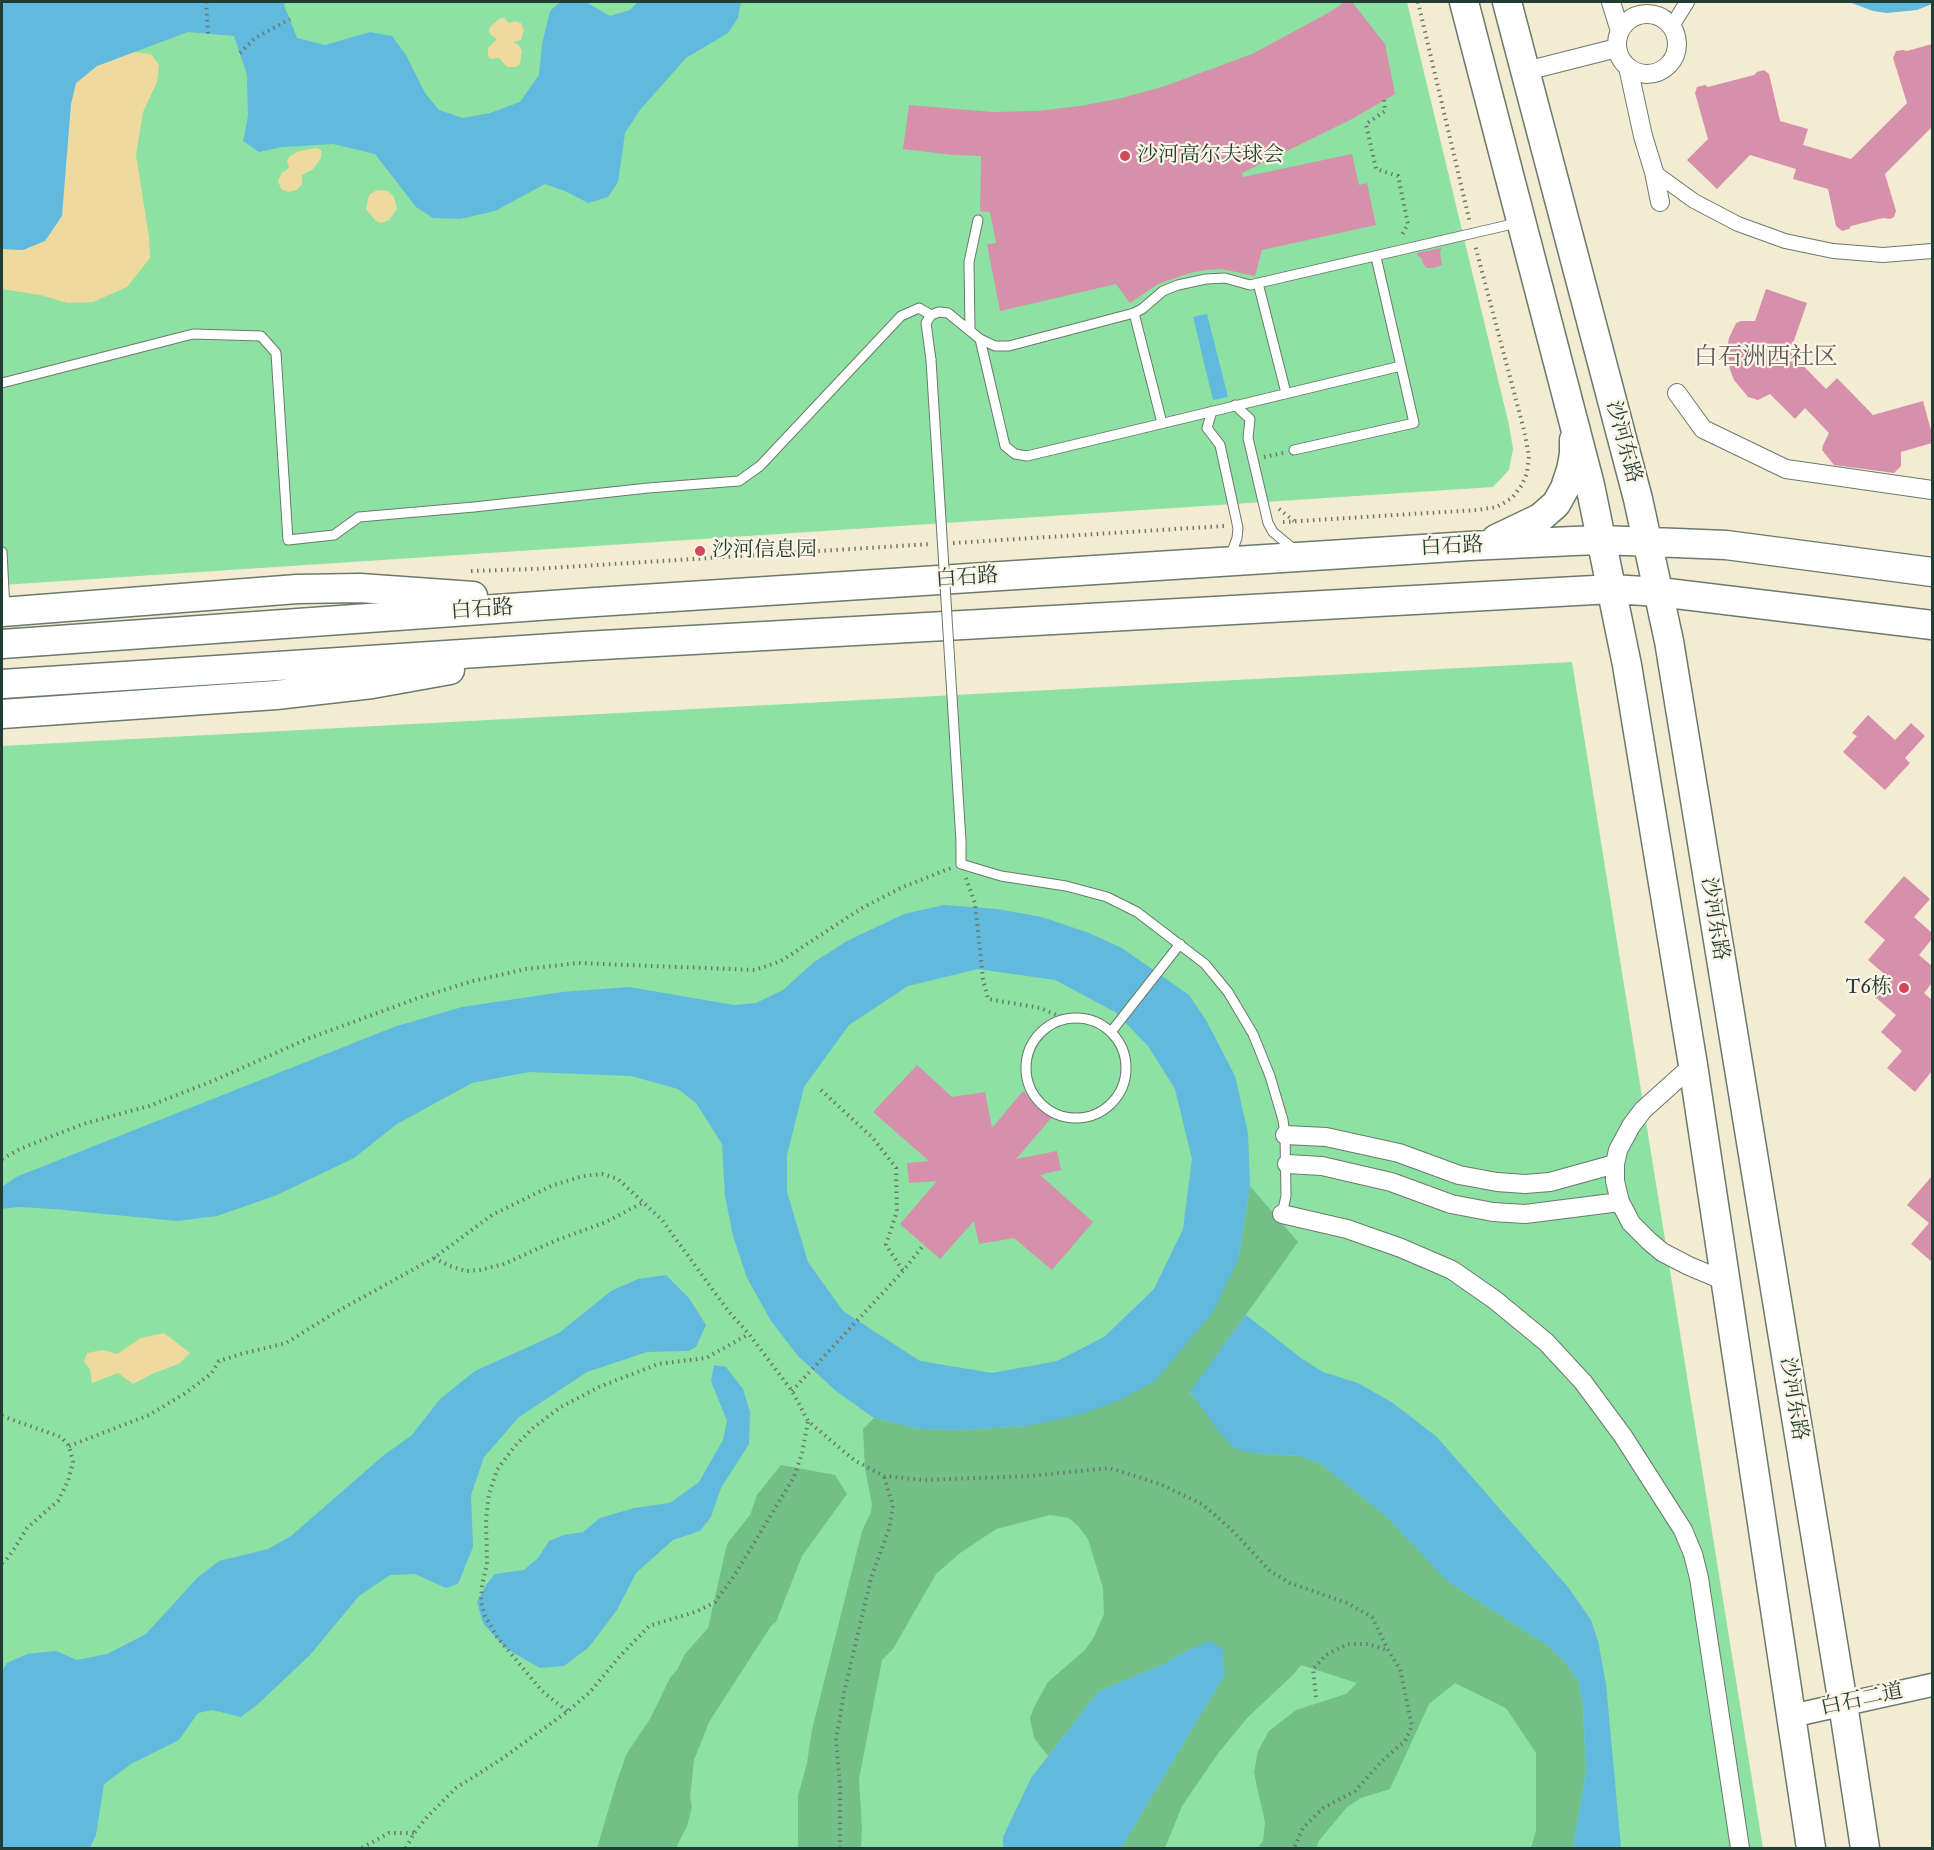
<!DOCTYPE html>
<meta charset="utf-8">
<style>
body{margin:0}
#map{position:relative;width:1934px;height:1850px;overflow:hidden;background:#f4ecd2;font-family:"IM FELL Great Primer",serif}
canvas{display:block}
.frame{position:absolute;inset:0;border:3px solid #1f3d34;pointer-events:none}
</style>
<div id="map">
<canvas width="1934" height="1850"></canvas>
<div class="frame"></div>
</div>
<script>
const ctx = document.querySelector('canvas').getContext('2d');
ctx.lineJoin = 'round';
function fill(path, color) { ctx.fillStyle = color; ctx.fill(path, 'evenodd'); }
const poly = rows => new Path2D(rows.map(r => 'M' + r).join(''));
function strokePath(path, color, width, dash) { ctx.strokeStyle = color; ctx.lineWidth = width; ctx.lineCap = dash ? 'butt' : 'round'; ctx.setLineDash(dash || []); ctx.stroke(path); }
function label(font, color, halo, rows, align = 'center') {
  ctx.font = font + ' "IM FELL Great Primer","Noto Serif SC",serif'; ctx.lineWidth = 4.5; ctx.setLineDash([]); ctx.textBaseline = 'middle'; ctx.strokeStyle = halo; ctx.fillStyle = color; for (const [text, x, y, turn = 0] of rows) {
    ctx.save(); ctx.translate(x, y); ctx.rotate((+turn || 0) * Math.PI / 180); ctx.textAlign = isNaN(turn) ? turn : align; if (halo) ctx.strokeText(text, 0, 0); ctx.fillText(text, 0, 0); ctx.restore();
  }
}
const green = poly([
 [2,2,1407,2,1509,425,1513,449,1509,470,1493,487,2,585],
 [1572,662,1763,1848,2,1848,2,746]
]);
const forest = poly([
 [1250,1186,1298,1242,1190,1393,1252,1453,1300,1456,1321,1464,1386,1516,1447,1581,1547,1645,1566,1663,1578,1681,1583,1706,1586,1771,1573,1848,1531,1848,1536,1831,1536,1753,1506,1708,1455,1683,1429,1704,1390,1789,1361,1798,1347,1807,1318,1842,1317,1848,1258,1848,1263,1841,1265,1822,1254,1773,1258,1751,1269,1731,1296,1710,1346,1694,1357,1683,1301,1665,1294,1674,1248,1717,1219,1752,1182,1806,1165,1848,1121,1848,1225,1674,1188,1650,1162,1665,1099,1691,1048,1756,1034,1738,1030,1718,1035,1705,1048,1682,1085,1650,1094,1637,1104,1614,1103,1588,1088,1539,1079,1527,1069,1518,1050,1515,996,1529,960,1553,936,1574,893,1649,882,1660,859,1779,862,1829,861,1848,798,1848,798,1796,807,1763,812,1730,862,1531,871,1512,872,1504,865,1469,863,1429,874,1418,920,1429,962,1430,1027,1426,1239,1257],
 [781,1465,835,1475,847,1494,802,1556,776,1622,771,1626,709,1722,694,1760,690,1798,692,1807,687,1826,676,1848,597,1848,617,1781,627,1753,650,1719,670,1678,677,1670,685,1654,708,1628,727,1544,750,1515,757,1495]
]);
const sand = poly([
 [504,18,509,23,515,21,521,23,524,30,521,40,513,42,518,44,522,50,520,64,516,67,507,67,499,58,491,59,488,56,488,48,497,39,491,35,489,31,490,27,499,19],
 [133,52,151,54,159,65,157,82,143,112,136,155,149,237,150,258,127,287,93,302,68,303,40,295,2,289,2,249,23,250,76,83,97,66],
 [316,148,321,150,321,158,313,169,302,175,302,184,297,190,288,192,281,189,278,181,282,173,289,168,287,160,290,156,299,151],
 [377,190,388,191,394,197,397,209,389,220,381,223,376,221,366,209,369,195],
 [164,1333,190,1353,179,1364,154,1373,133,1384,118,1373,92,1383,90,1369,84,1362,87,1353,103,1350,117,1354,141,1338]
]);
const water = poly([
 [2,2,285,2,284,5,297,38,325,45,370,32,392,36,406,55,425,93,439,110,463,118,490,113,520,102,539,75,542,44,550,11,560,2,586,2,610,16,630,10,638,2,741,2,738,18,728,33,686,58,640,110,625,133,618,182,608,197,588,203,565,191,545,184,495,211,460,219,433,218,416,207,375,154,333,144,282,147,259,152,243,141,248,116,247,75,234,36,188,32,97,66,76,83,71,104,62,216,45,241,23,250,2,249],
 [1849,2,1932,2,1932,4,1917,10,1887,13,1873,11],
 [1207,314,1228,397,1213,400,1193,317],
 [944,905,997,909,1042,917,1089,933,1122,948,1189,995,1206,1020,1235,1076,1248,1133,1250,1186,1239,1257,1213,1312,1155,1381,1120,1400,1079,1415,1027,1426,962,1430,920,1429,874,1418,836,1391,798,1356,771,1321,747,1278,733,1236,725,1196,722,1144,696,1103,678,1089,631,1076,529,1072,472,1083,397,1124,354,1158,277,1195,217,1216,177,1221,54,1209,18,1207,2,1209,2,1187,16,1177,394,1027,462,1007,562,992,629,987,734,1005,756,1003,783,990,814,962,847,941,904,914],
 [978,969,1055,980,1115,1012,1148,1046,1175,1089,1192,1159,1183,1229,1154,1289,1104,1337,1057,1361,992,1373,920,1361,843,1311,808,1262,787,1192,787,1155,804,1087,849,1025,908,986],
 [666,1275,689,1298,706,1325,696,1347,688,1351,647,1352,587,1372,519,1417,484,1457,471,1495,473,1547,458,1584,446,1588,415,1574,390,1575,359,1596,310,1655,258,1704,241,1717,212,1710,198,1713,179,1740,131,1764,104,1784,96,1835,90,1848,2,1848,2,1671,7,1663,27,1654,56,1651,77,1660,107,1654,146,1634,197,1578,219,1561,268,1549,291,1536,384,1455,412,1435,440,1399,475,1371,559,1333,611,1291,638,1279],
 [1246,1315,1301,1358,1323,1372,1358,1383,1393,1403,1437,1437,1568,1587,1591,1620,1598,1641,1606,1684,1621,1848,1573,1848,1586,1771,1583,1706,1578,1681,1566,1663,1547,1645,1447,1581,1386,1516,1321,1464,1300,1456,1252,1453,1234,1448,1221,1434,1190,1392],
 [714,1365,726,1367,743,1389,750,1412,749,1444,721,1488,711,1517,700,1531,673,1540,636,1573,617,1610,589,1647,564,1666,540,1668,505,1648,483,1623,477,1602,486,1585,495,1574,524,1570,538,1558,549,1541,564,1535,583,1532,600,1518,634,1508,670,1503,699,1482,723,1440,727,1421,711,1381],
 [1210,1641,1223,1649,1225,1674,1121,1848,1003,1848,1003,1837,1031,1778,1099,1691,1162,1665,1188,1650]
]);
const building = poly([
 [1345,2,1352,2,1385,44,1395,94,1350,120,1242,173,1243,177,1352,154,1359,185,1367,183,1376,225,1262,250,1255,276,1221,269,1206,270,1190,273,1158,284,1130,303,1116,284,1000,311,987,244,996,243,990,212,980,211,981,156,953,155,903,149,909,105,992,112,1036,111,1080,106,1122,98,1165,86,1252,54,1330,12],
 [1932,44,1932,127,1885,174,1896,211,1894,217,1890,219,1883,218,1851,226,1849,229,1842,231,1836,226,1828,189,1793,179,1796,169,1750,155,1717,189,1687,160,1708,139,1695,93,1697,87,1705,85,1708,87,1754,75,1757,72,1764,70,1769,74,1780,121,1808,129,1803,145,1851,159,1907,103,1893,58,1896,51,1903,50,1907,51],
 [1441,248,1440,253,1442,265,1434,268,1427,268,1424,265,1421,258,1417,255,1417,253],
 [1766,289,1807,303,1790,352,1826,389,1837,378,1873,415,1923,401,1932,434,1932,443,1901,452,1901,466,1894,473,1834,465,1822,450,1823,445,1829,433,1805,408,1795,419,1770,394,1758,400,1748,397,1734,380,1730,370,1727,349,1729,338,1736,323,1741,321,1755,321],
 [1868,715,1895,740,1911,723,1925,736,1905,758,1910,763,1885,790,1843,752,1857,736,1852,733],
 [1904,876,1930,899,1914,917,1932,933,1932,939,1919,955,1932,966,1932,983,1924,993,1932,1000,1932,1071,1915,1092,1887,1068,1902,1051,1881,1032,1896,1015,1874,996,1889,978,1868,960,1885,940,1864,922],
 [917,1065,952,1097,985,1092,992,1128,1023,1091,1053,1116,1016,1159,1057,1151,1061,1170,1040,1175,1093,1222,1052,1270,1014,1238,979,1244,974,1221,940,1259,900,1224,937,1181,909,1183,907,1163,929,1161,873,1112],
 [1932,1176,1932,1262,1911,1244,1929,1223,1907,1205]
]);
const path = poly([
 [206,2,208,34],
 [1418,2,1470,223],
 [240,53,255,38,290,19],
 [1384,100,1385,111,1366,124,1376,169,1398,176,1408,224,1401,237],
 [1264,457,1283,453],
 [1279,509,1294,521],
 [1283,522,1477,510,1497,507,1512,498,1522,485,1527,473,1529,456,1524,430,1475,245],
 [953,543,1224,526],
 [471,571,534,569,931,544],
 [966,878,975,903,983,979,988,999,1041,1008,1065,1019],
 [821,1090,873,1138,896,1168,897,1211,886,1245,903,1271],
 [1041,1106,1042,1105],
 [2,1159,22,1148,83,1124,149,1106,215,1080,307,1039,418,998,473,981,526,969,578,963,755,970,781,961,862,908,903,887,951,868],
 [434,1258,450,1266,466,1271,480,1270,504,1264,557,1240,606,1222,644,1202],
 [792,1391,903,1271,922,1247],
 [2,1416,61,1437,69,1446,73,1462,68,1481,58,1501,27,1528,14,1549,6,1560,2,1563],
 [69,1446,149,1415,184,1394,211,1374,219,1361,241,1354,286,1343,336,1312,434,1258,492,1215,551,1186,583,1176,602,1174,618,1179,662,1220,729,1312,749,1334,792,1391,808,1421,854,1460,884,1476,923,1480,1030,1476,1110,1468,1160,1484,1202,1504,1231,1529,1270,1571,1290,1583,1347,1603,1372,1617,1388,1650,1400,1669,1412,1726,1405,1741,1382,1761,1355,1791,1323,1808,1303,1828,1294,1848],
 [1316,1697,1313,1669,1326,1655,1348,1644,1368,1644,1387,1650],
 [567,1711,542,1691,497,1637,485,1616,481,1602,482,1585,487,1564,486,1519,489,1494,497,1470,514,1447,534,1427,561,1407,599,1387,658,1364,706,1358,749,1334],
 [362,1848,389,1833,414,1833],
 [406,1848,414,1833,427,1817,456,1788,500,1760,567,1712,590,1692,620,1656,649,1626,698,1611,715,1602,734,1576,794,1477,802,1453,808,1422],
 [840,1848,840,1787,836,1740,844,1693,871,1578,889,1529,893,1506,884,1476]
]);
const service = poly([
 [1258,283,1286,393],
 [1134,313,1162,423],
 [970,330,969,262,978,220],
 [980,339,1005,446,1015,454,1027,456,1401,366,1376,257],
 [931,360,926,323,931,315,939,312,948,313,980,339,995,346,1009,346,1134,313,1142,309,1163,291,1178,285,1206,279,1225,278,1250,285,1517,223],
 [2,383,193,334,261,336,276,353,288,540,334,535,359,517,474,507,648,488,739,481,760,466,901,316,919,308,931,315],
 [1235,405,1250,419,1248,438,1268,523,1273,532,1296,551],
 [1212,411,1207,428,1220,445,1238,528,1237,538,1230,557],
 [1294,450,1414,423,1401,366],
 [2,552,5,610],
 [961,841,961,864,1001,876,1066,886,1107,897,1137,912,1205,964,1228,992,1253,1034,1270,1076,1283,1120,1285,1135,1286,1196,1282,1214],
 '1026 1068a50 50 0 1 1 100 0a50 50 0 1 1-100 0Z',
 [1111,1032,1180,944]
]);
const pedestrian = poly([
 [1672,26,1687,2],
 [1654,172,1694,201,1738,224,1785,241,1833,251,1883,255,1932,251]
]);
const minor = poly([
 [1611,2,1620,31],
 '1617 44a30 30 0 1 1 60 0a30 30 0 1 1-60 0Z',
 [1628,67,1643,136,1654,172,1660,202],
 [1526,71,1617,48],
 [1677,393,1703,429,1786,469,1932,490],
 [1693,1065,1643,1110,1631,1126,1618,1150,1615,1164,1615,1181,1620,1202,1631,1223,1649,1241,1662,1252,1689,1266,1727,1282],
 [1285,1135,1326,1137,1399,1153,1459,1175,1497,1182,1525,1184,1550,1182,1615,1164],
 [1287,1164,1322,1166,1391,1182,1451,1204,1493,1212,1525,1214,1620,1202],
 [1282,1214,1347,1229,1401,1248,1452,1270,1495,1300,1546,1342,1583,1382,1623,1436,1683,1530,1693,1554,1699,1578,1740,1848]
]);
const tertiary = poly([
 [1791,1716,1932,1685]
]);
const primary = poly([
 [1464,2,1590,485,1627,665,1693,1065,1811,1848],
 [1507,2,1638,499,1669,641,1843,1704,1865,1848],
 [1496,539,1540,518,1556,504,1565,488,1571,470,1574,454,1574,440],
 [2,612,297,589,360,588,473,596],
 [2,644,580,603,1469,546,1573,541,1602,540,1726,545,1932,572],
 [2,684,584,646,1612,589,1659,592,1932,625],
 [2,714,276,695,372,684,450,670]
]);
const serviceBridge = poly([
 [931,360,961,841]
]);
const markers = [
 [1125,156,6,"#d1495b"],
 [700,551,6,"#d1495b"],
 [1904,988,6,"#d1495b"]
];
const poiNames = [
 ["沙河高尔夫球会",1137,156],
 ["沙河信息园",712,551],
 ["T6栋",1892,988,"right"]
];
const streetNames = [
 ["沙河东路",1623,442,75],
 ["白石路",1452,547,-3],
 ["白石路",967,578,-4],
 ["白石路",482,610,-4],
 ["沙河东路",1714,919,81],
 ["沙河东路",1793,1399,81],
 ["白石二道",1862,1700,-12]
];
const quarterNames = [
 ["白石洲西社区",1766,358]
];
fill(green, '#8de1a2');
fill(forest, '#72bf88');
fill(sand, '#eeda9e');
fill(water, '#61bade');
fill(building, '#d690ab');
strokePath(service, '#6a7a6b', 11);
strokePath(pedestrian, '#6a7a6b', 16);
strokePath(minor, '#6a7a6b', 20);
strokePath(tertiary, '#6a7a6b', 25);
strokePath(primary, '#6a7a6b', 31);
strokePath(path, '#6a7a6b', 4, [1.5, 4.5]);
strokePath(service, '#fff', 9);
strokePath(pedestrian, '#fff', 14);
strokePath(minor, '#fff', 18);
strokePath(tertiary, '#fff', 22);
strokePath(primary, '#fff', 28);
strokePath(serviceBridge, '#6a7a6b', 11, []);
strokePath(serviceBridge, '#fff', 9);
for (const [x, y, r, color] of markers) { const dot = new Path2D(); dot.arc(x, y, r, 0, 2 * Math.PI); ctx.fillStyle = color; ctx.fill(dot); strokePath(dot, '#fcf5e5', 2); }
label('21px', '#1f3d34', '#fcf5e5', poiNames, 'left');
label('21px', '#1f3d34', '#fcf5e5', streetNames);
label('24px', '#5f5a5e', '#fcf5e5', quarterNames);
</script>
